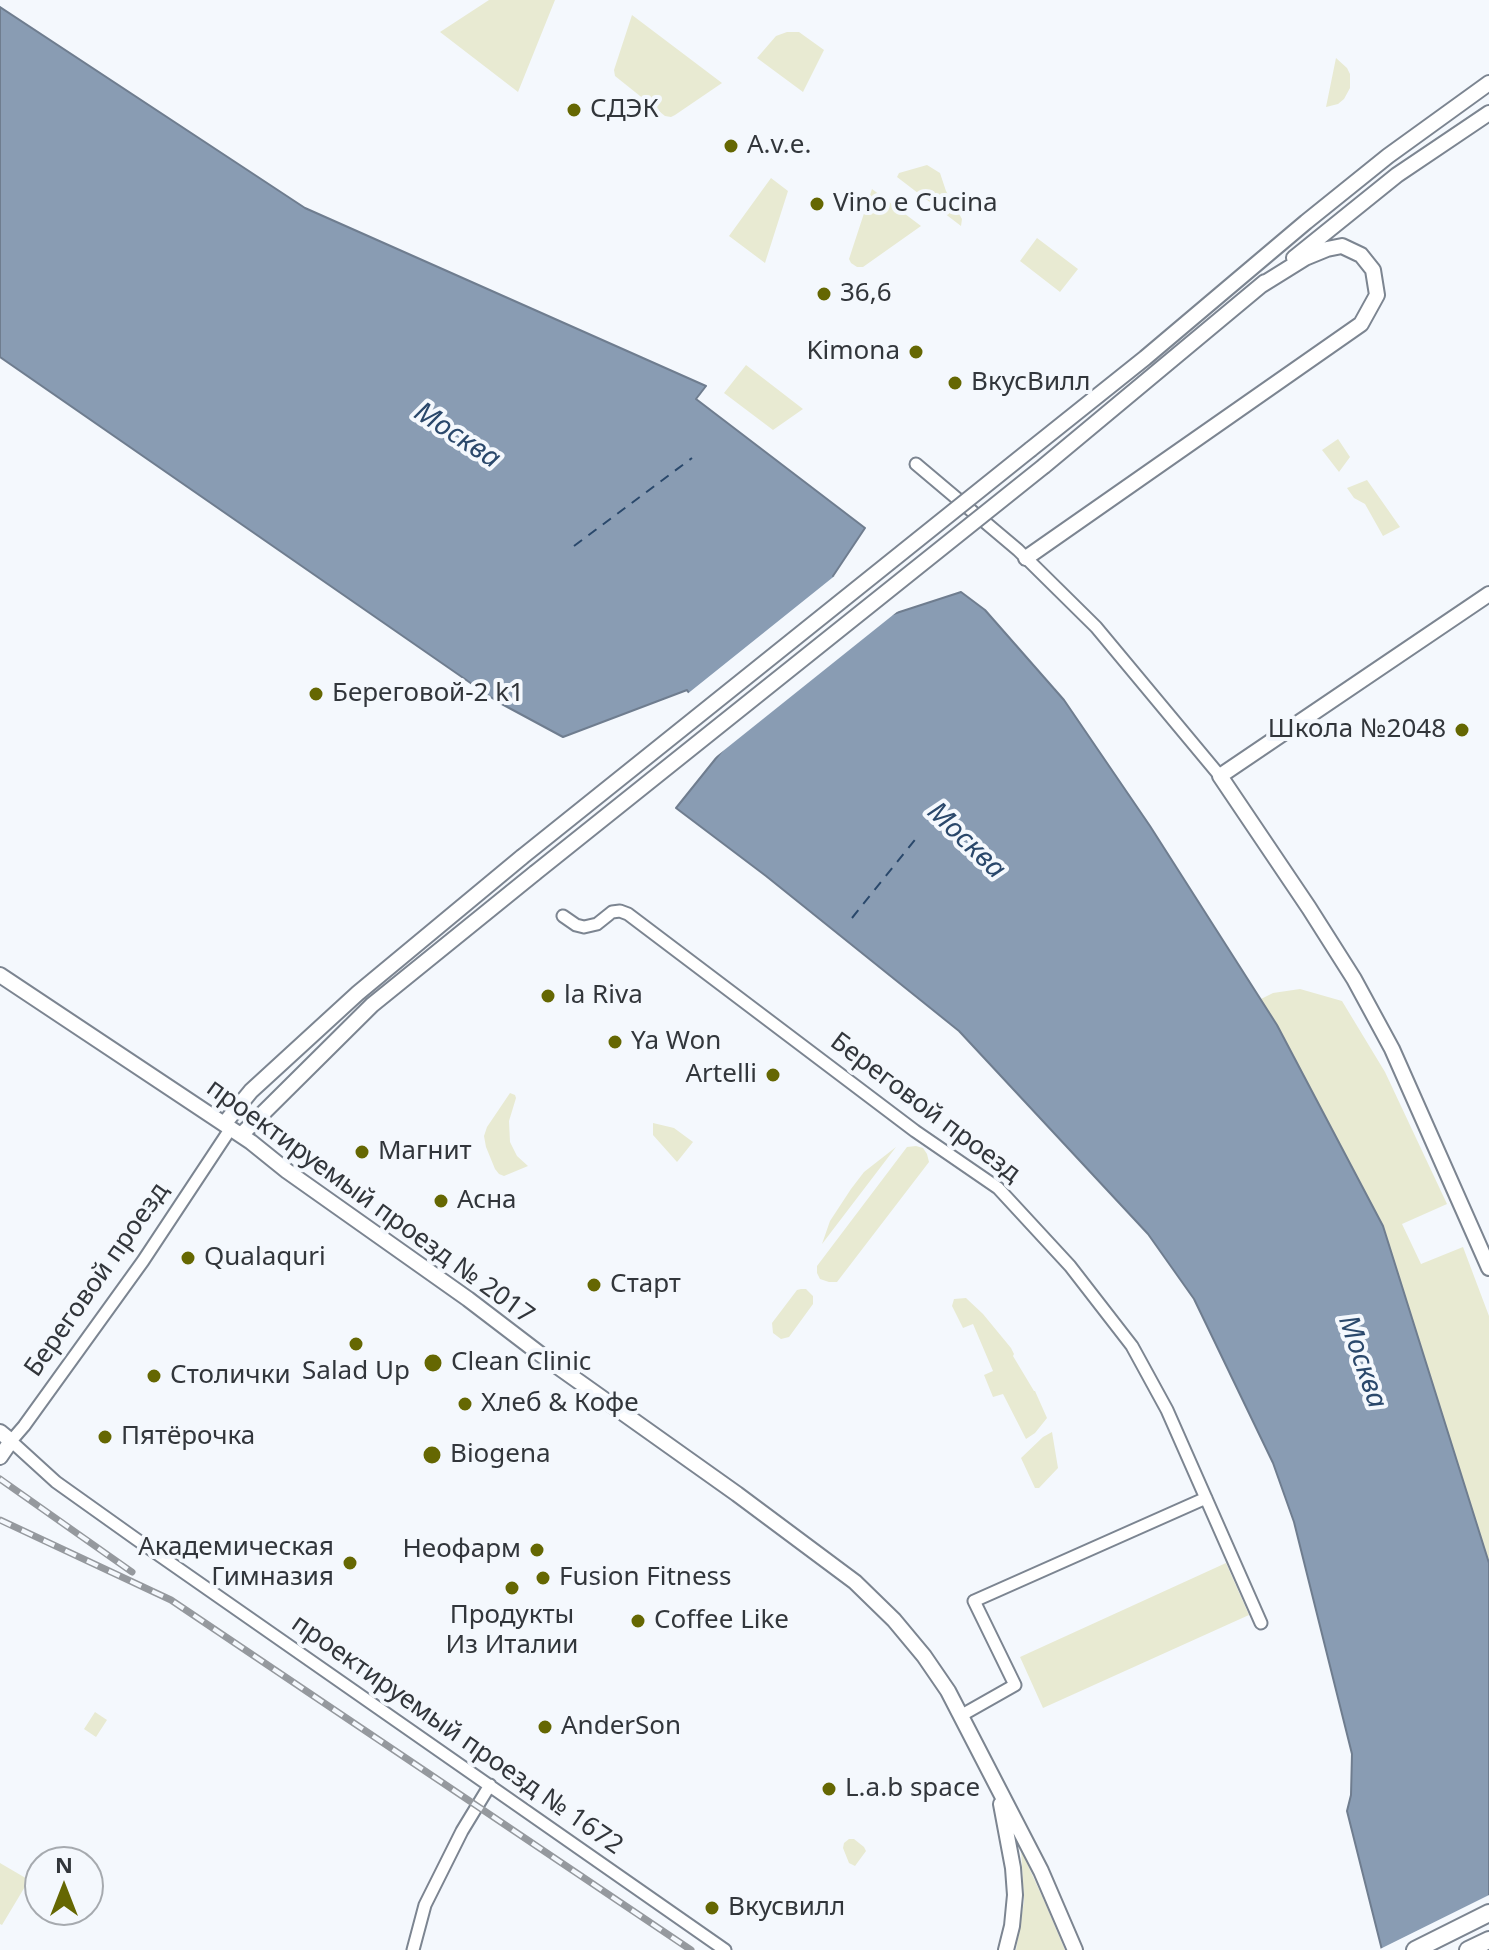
<!DOCTYPE html>
<meta charset="utf-8">
<style>
body{margin:0}
#map{position:relative;width:1489px;height:1950px;overflow:hidden;background:#f4f8fd;font-family:"Noto Sans",sans-serif}
canvas{display:block}
.north{position:absolute;left:24px;top:1846px;width:80px;height:80px;box-sizing:border-box;background:#f4f8fd;border:2px solid #a6aaaf;border-radius:50%;rotate:0deg;font-size:22px;font-weight:700;line-height:32px;text-align:center;color:#32363b}
.north::after{content:'';display:block;margin:auto;width:28px;height:36px;background:#656702;clip-path:polygon(50% 0,100% 100%,50% 72%,0 100%)}
</style>
<div id="map">
<canvas width="1489" height="1950"></canvas>
<div class="north">N</div>
</div>
<script>
const ctx = document.querySelector('canvas').getContext('2d');
ctx.lineJoin = 'round';
function fill(path, color) { ctx.fillStyle = color; ctx.fill(path, 'evenodd'); }
const poly = rows => new Path2D(rows.map(r => 'M' + r).join(''));
function strokePath(path, color, width, dash) { ctx.strokeStyle = color; ctx.lineWidth = width; ctx.lineCap = dash ? 'butt' : 'round'; ctx.setLineDash(dash || []); ctx.stroke(path); }
function label(font, color, halo, rows, align = 'center') {
  ctx.font = font + ' "Noto Sans",sans-serif'; ctx.lineWidth = 8; ctx.setLineDash([]); ctx.textBaseline = 'middle'; ctx.strokeStyle = halo; ctx.fillStyle = color; for (const [text, x, y, turn = 0] of rows) {
    ctx.save(); ctx.translate(x, y); ctx.rotate((+turn || 0) * Math.PI / 180); ctx.textAlign = isNaN(turn) ? turn : align; if (halo) ctx.strokeText(text, 0, 0); ctx.fillText(text, 0, 0); ctx.restore();
  }
}
const green = poly([
 [489,0,555,0,518,92,440,32],
 [632,15,722,83,675,115,671,117,665,116,615,76,614,70],
 [787,32,799,32,824,50,803,92,757,58,776,36],
 [1336,58,1347,68,1350,74,1350,88,1344,99,1338,104,1326,107],
 [927,165,940,173,946,191,962,219,961,226,897,177,899,173],
 [771,178,788,191,765,263,729,236],
 [872,189,921,226,863,267,857,267,851,263,849,259],
 [1037,238,1078,269,1060,292,1020,261],
 [746,365,803,409,773,430,724,393],
 [1338,439,1350,457,1339,472,1322,450],
 [1367,480,1400,527,1383,536,1365,504,1354,498,1347,488],
 [1300,989,1342,1001,1385,1072,1447,1204,1402,1224,1421,1264,1463,1247,1489,1316,1489,1563,1383,1226,1261,999,1273,993],
 [510,1093,515,1095,516,1098,509,1121,510,1142,517,1156,528,1166,504,1176,499,1174,495,1169,486,1147,484,1136,487,1127],
 [653,1123,674,1128,693,1142,677,1162,653,1135],
 [916,1146,923,1148,927,1154,929,1162,837,1282,829,1282,820,1279,817,1273,817,1266,907,1147],
 [896,1147,822,1244,830,1221,851,1189,864,1172],
 [801,1289,806,1289,813,1296,813,1304,789,1337,781,1339,773,1333,772,1323,797,1290],
 [966,1298,983,1314,1011,1348,1014,1354,1013,1356,1034,1391,1035,1391,1047,1418,1035,1433,1026,1439,1003,1394,993,1397,984,1375,993,1371,973,1324,963,1328,952,1306,954,1299],
 [1052,1432,1058,1468,1039,1488,1035,1488,1021,1458,1043,1437],
 [1226,1563,1249,1615,1043,1708,1020,1657],
 [95,1712,107,1720,96,1737,84,1729],
 [849,1839,854,1839,864,1847,866,1851,855,1866,849,1863,843,1848,844,1843],
 [1021,1850,1046,1905,1065,1950,1016,1950,1024,1901],
 [0,1863,29,1880,2,1925,0,1924]
]);
const water = poly([
 [0,7,305,208,706,386,696,399,865,528,833,576,878,619,961,592,985,610,1064,700,1150,826,1277,1025,1383,1226,1489,1563,1489,1950,1382,1950,1347,1811,1351,1795,1352,1754,1294,1522,1273,1463,1194,1299,1148,1234,959,1031,766,876,676,808,725,747,687,690,563,737,498,702,0,357,0,7]
]);
const pier = poly([
 [842,570,838,575,879,615,903,607,708,763,720,747,686,695],
 [1489,1895,1489,1950,1378,1950]
]);
const ferry = poly([
 [574,546,692,458],
 [852,918,918,836]
]);
const minor = poly([
 [916,464,1018,550,1096,627,1220,776],
 [563,916,576,925,584,927,597,924,612,912,620,911,628,914,915,1131,998,1188,1070,1266,1132,1346,1167,1410,1261,1623],
 [231,1128,143,1261,24,1426,11,1441,56,1482,136,1539,725,1950],
 [962,1715,1015,1685,974,1601,1206,1498],
 [413,1950,425,1905,462,1831,490,1785]
]);
const tertiary = poly([
 [1294,258,1397,175,1489,113],
 [1031,449,1145,358,1306,222,1388,156,1489,83],
 [1044,466,1265,282],
 [1026,558,1361,324,1377,295,1373,270,1361,255,1342,246,1327,249,1305,258,1260,286],
 [1489,594,1220,776,1309,908,1354,979,1392,1049,1489,1268],
 [0,975,251,1142,287,1171,468,1299,540,1354,737,1494,855,1582,894,1620,924,1656,948,1691,1041,1871,1075,1950],
 [224,1124,251,1091,358,993,522,857],
 [241,1135,372,1005,535,873],
 [0,1432,11,1441,0,1457],
 [1001,1804,1013,1868,1015,1895,1012,1926,1006,1950]
]);
const secondary = poly([
 [1415,1950,1489,1913],
 [1468,1950,1489,1940]
]);
const rail = poly([
 [0,1479,132,1572],
 [0,1520,171,1600,691,1950]
]);
const tertiaryBridge = poly([
 [522,857,1031,449],
 [535,873,1044,466]
]);
const markers = [
 [574,110,8,"#656702"],
 [731,146,8,"#656702"],
 [817,204,8,"#656702"],
 [824,294,8,"#656702"],
 [916,352,8,"#656702"],
 [955,383,8,"#656702"],
 [316,694,8,"#656702"],
 [1462,730,8,"#656702"],
 [548,996,8,"#656702"],
 [615,1042,8,"#656702"],
 [773,1075,8,"#656702"],
 [362,1152,8,"#656702"],
 [441,1201,8,"#656702"],
 [188,1258,8,"#656702"],
 [594,1285,8,"#656702"],
 [356,1344,8,"#656702"],
 [433,1363,10,"#656702"],
 [154,1376,8,"#656702"],
 [465,1404,8,"#656702"],
 [105,1437,8,"#656702"],
 [432,1455,10,"#656702"],
 [537,1550,8,"#656702"],
 [350,1563,8,"#656702"],
 [543,1578,8,"#656702"],
 [512,1588,8,"#656702"],
 [638,1621,8,"#656702"],
 [545,1727,8,"#656702"],
 [829,1789,8,"#656702"],
 [712,1908,8,"#656702"]
];
const poiNames = [
 ["СДЭК",590,110],
 ["A.v.e.",747,146],
 ["Vino e Cucina",833,204],
 ["36,6",840,294],
 ["Kimona",900,352,"right"],
 ["ВкусВилл",971,383],
 ["Береговой-2 k1",332,694],
 ["Школа №2048",1446,730,"right"],
 ["la Riva",564,996],
 ["Ya Won",631,1042],
 ["Artelli",757,1075,"right"],
 ["Магнит",378,1152],
 ["Асна",457,1201],
 ["Qualaquri",204,1258],
 ["Старт",610,1285],
 ["Clean Clinic",451,1363],
 ["Salad Up",356,1372,"center"],
 ["Столички",170,1376],
 ["Хлеб & Кофе",481,1404],
 ["Пятёрочка",121,1437],
 ["Biogena",450,1455],
 ["Академическая",334,1548,"right"],
 ["Гимназия",334,1578,"right"],
 ["Неофарм",521,1550,"right"],
 ["Fusion Fitness",559,1578],
 ["Продукты",512,1616,"center"],
 ["Из Италии",512,1646,"center"],
 ["Coffee Like",654,1621],
 ["AnderSon",561,1727],
 ["L.a.b space",845,1789],
 ["Вкусвилл",728,1908]
];
const streetNames = [
 ["Береговой проезд",925,1108,37],
 ["проектируемый проезд № 2017",370,1202,36],
 ["Береговой проезд",97,1280,-55],
 ["проектируемый проезд № 1672",457,1735,35]
];
const waterNames = [
 ["Москва",457,436,33],
 ["Москва",966,841,44],
 ["Москва",1362,1362,71]
];
fill(green, '#e8ead2');
fill(water, '#899cb3');
strokePath(water, '#6f7d8f', 2);
fill(pier, '#f4f8fd');
strokePath(ferry, '#2a486b', 2, [10, 8]);
strokePath(minor, '#7c8591', 15);
strokePath(tertiary, '#7c8591', 18);
strokePath(secondary, '#7c8591', 20);
strokePath(minor, '#fff', 11);
strokePath(tertiary, '#fff', 14);
strokePath(secondary, '#fff', 16);
strokePath(rail, '#95999e', 7);
strokePath(rail, '#f4f8fd', 4, [12]);
strokePath(tertiaryBridge, '#7c8591', 18, []);
strokePath(tertiaryBridge, '#fff', 14);
for (const [x, y, r, color] of markers) { const dot = new Path2D(); dot.arc(x, y, r, 0, 2 * Math.PI); ctx.fillStyle = color; ctx.fill(dot); strokePath(dot, '#f4f8fd', 3); }
label('26px', '#32363b', '#f4f8fd', poiNames, 'left');
label('26px', '#32363b', '#f4f8fd', streetNames);
label('italic 28px', '#2a486b', '#f4f8fd', waterNames);
</script>
